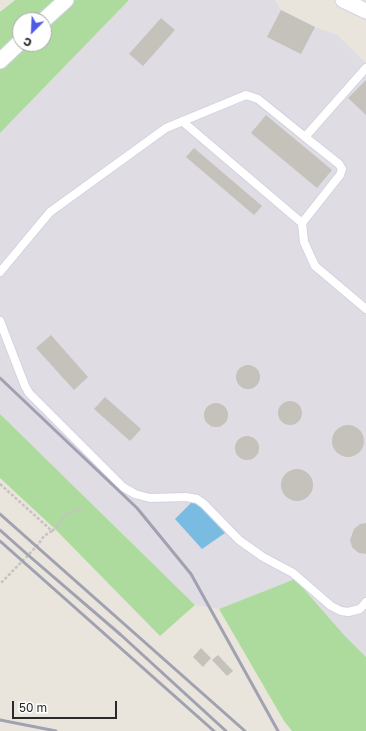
<!DOCTYPE html>
<meta charset="utf-8">
<style>
body{margin:0}
#map{position:relative;width:366px;height:731px;overflow:hidden;background:#eae5dc;font-family:"Golos Text",sans-serif}
canvas{display:block}
.north{position:absolute;left:12px;top:12px;width:40px;height:40px;box-sizing:border-box;background:#fff;border:1px solid #a9a9a9;border-radius:50%;rotate:204deg;font-size:11px;font-weight:700;line-height:16px;text-align:center;color:#292929}
.north::after{content:'';display:block;margin:auto;width:14px;height:18px;background:#4d5be6;clip-path:polygon(50% 0,100% 100%,50% 72%,0 100%)}
.scale{position:absolute;left:12px;top:701px;width:105px;height:18px;box-sizing:border-box;border:2px solid #292929;border-top:0;padding-left:5px;font-size:12px;line-height:14px;white-space:nowrap;color:#292929;-webkit-text-stroke:3px #fff;paint-order:stroke}
</style>
<div id="map">
<canvas width="366" height="731"></canvas>
<div class="north">С</div>
<div class="scale">50 m</div>
</div>
<script>
const ctx = document.querySelector('canvas').getContext('2d');
ctx.lineJoin = 'round';
function fill(path, color) { ctx.fillStyle = color; ctx.fill(path, 'evenodd'); }
const poly = rows => new Path2D(rows.map(r => 'M' + r).join(''));
function strokePath(path, color, width, dash) { ctx.strokeStyle = color; ctx.lineWidth = width; ctx.lineCap = dash ? 'butt' : 'round'; ctx.setLineDash(dash || []); ctx.stroke(path); }
const industrial = poly([
 [129,0,275,0,281,10,315,27,337,35,366,63,366,657,344,635,295,579,219,609,195,605,0,414,0,133]
]);
const green = poly([
 [15,0,129,0,0,133,0,12],
 [20,20,44,20,44,44,20,44],
 [0,414,195,605,160,636,55,529,0,478],
 [295,579,344,635,366,657,366,731,292,731,284,721,219,609]
]);
const water = poly([
 [194,500,225,533,202,549,175,519]
]);
const building = poly([
 [281,10,315,27,301,54,267,37],
 [161,18,175,30,143,66,129,54],
 [366,80,366,115,348,98],
 [266,115,332,170,317,188,251,133],
 [194,148,262,206,254,215,186,157],
 [51,335,88,377,74,390,36,348],
 '236 377a12 12 0 1 1 24 0a12 12 0 1 1-24 0Z',
 [105,397,141,429,130,441,94,409],
 '278 413a12 12 0 1 1 24 0a12 12 0 1 1-24 0Z',
 '204 415a12 12 0 1 1 24 0a12 12 0 1 1-24 0Z',
 '332 441a16 16 0 1 1 32 0a16 16 0 1 1-32 0Z',
 '235 448a12 12 0 1 1 24 0a12 12 0 1 1-24 0Z',
 '281 485a16 16 0 1 1 32 0a16 16 0 1 1-32 0Z',
 [366,523,366,554,359,553,355,550,352,547,350,540,354,529,360,524],
 [201,648,211,658,203,667,193,657],
 [218,655,233,671,227,676,212,660]
]);
const path = poly([
 [0,484,52,531,44,536,37,546,0,584],
 [52,531,58,526,64,516,83,508]
]);
const service = poly([
 [182,121,302,223,304,242,315,266,366,309],
 [302,223,340,175,342,169,339,164,305,137],
 [0,272,50,212,166,128,246,95,258,99,305,137,366,68],
 [0,321,25,386,29,393,123,487,135,494,150,498,186,497,197,499,204,504,239,540,263,557,293,573,331,606,341,611,348,612,360,609,366,602]
]);
const minor = poly([
 [343,0,366,11],
 [44,20,66,0],
 [0,61,20,42]
]);
const rail = poly([
 [0,378,137,508,191,574,278,731],
 [0,514,245,731],
 [0,530,28,555,121,635,226,731],
 [0,541,214,731],
 [0,720,56,731]
]);
fill(industrial, '#dfdce3');
fill(green, '#addb9e');
fill(water, '#7abce1');
fill(building, '#c5c2bc');
strokePath(service, '#d2d3e0', 10);
strokePath(minor, '#d2d3e0', 17);
strokePath(path, '#c3c3c3', 2.5, [3, 2]);
strokePath(service, '#fff', 8);
strokePath(minor, '#fff', 15);
strokePath(rail, '#a0a1b1', 3);
</script>
